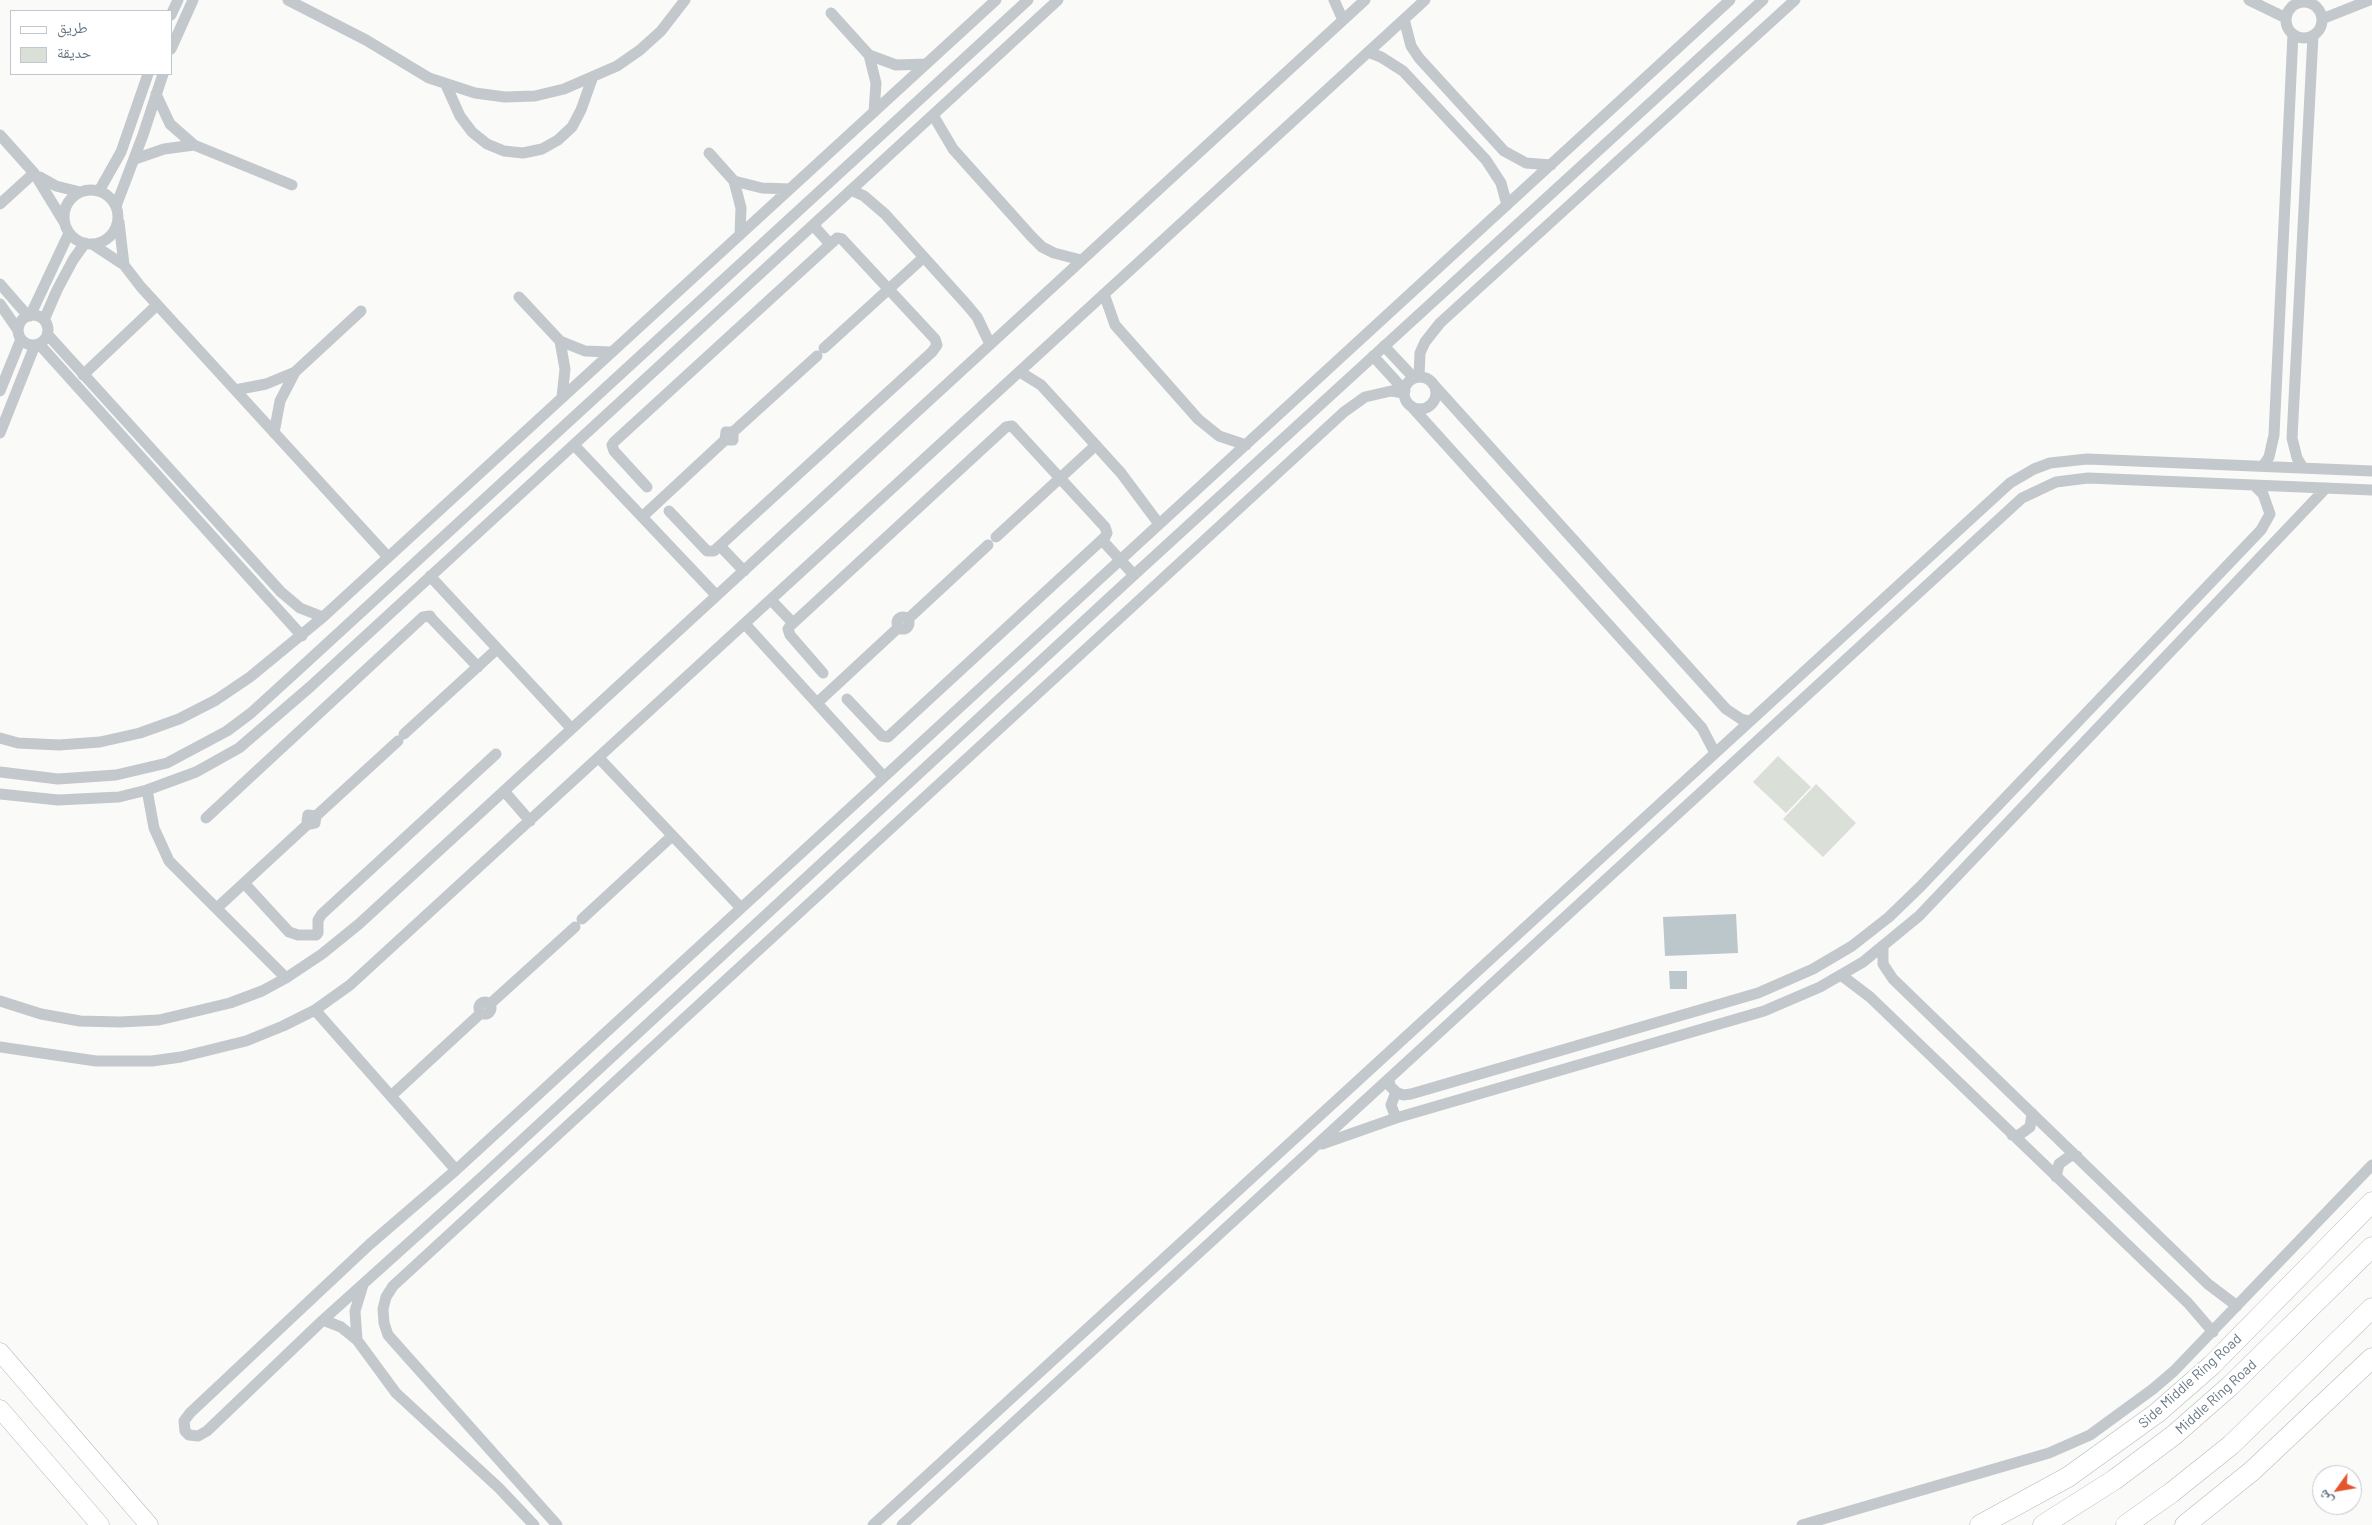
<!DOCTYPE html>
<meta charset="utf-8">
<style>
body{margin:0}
#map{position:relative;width:2372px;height:1525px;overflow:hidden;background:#fafaf8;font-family:Barlow,"Noto Naskh Arabic",sans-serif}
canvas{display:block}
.legend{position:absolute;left:10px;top:10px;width:162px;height:65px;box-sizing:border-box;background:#fff;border:1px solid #c1c8cd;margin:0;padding:6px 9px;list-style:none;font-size:15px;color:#657683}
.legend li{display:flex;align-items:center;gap:10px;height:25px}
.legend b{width:25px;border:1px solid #c1c8cd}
.north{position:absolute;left:2312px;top:1465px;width:50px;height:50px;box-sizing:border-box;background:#fff;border:1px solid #c1c8cd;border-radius:50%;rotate:238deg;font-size:14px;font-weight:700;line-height:20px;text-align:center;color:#657683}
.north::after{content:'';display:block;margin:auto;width:18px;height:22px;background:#e4572e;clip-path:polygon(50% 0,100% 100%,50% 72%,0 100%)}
</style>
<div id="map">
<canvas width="2372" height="1525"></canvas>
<ul class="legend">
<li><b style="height:6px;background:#fff"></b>طريق</li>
<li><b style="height:14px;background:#dadfd7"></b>حديقة</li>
</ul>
<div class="north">ش</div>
</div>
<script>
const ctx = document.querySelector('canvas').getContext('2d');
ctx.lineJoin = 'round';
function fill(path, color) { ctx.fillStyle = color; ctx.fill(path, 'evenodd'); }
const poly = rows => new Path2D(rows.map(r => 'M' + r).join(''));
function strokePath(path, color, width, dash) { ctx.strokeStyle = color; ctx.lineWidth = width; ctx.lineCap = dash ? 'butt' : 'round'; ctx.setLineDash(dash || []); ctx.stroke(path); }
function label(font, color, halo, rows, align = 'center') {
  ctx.font = font + ' Barlow,sans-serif'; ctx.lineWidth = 5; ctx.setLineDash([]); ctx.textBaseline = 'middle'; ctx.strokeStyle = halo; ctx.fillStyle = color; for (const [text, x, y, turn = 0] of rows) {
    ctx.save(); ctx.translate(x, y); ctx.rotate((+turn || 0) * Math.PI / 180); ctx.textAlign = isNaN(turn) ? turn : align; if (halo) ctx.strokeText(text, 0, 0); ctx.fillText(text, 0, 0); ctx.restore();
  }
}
const green = poly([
 [1778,756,1811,787,1786,813,1753,782],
 [1816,784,1856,823,1823,857,1783,819]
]);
const water = poly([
 [1736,914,1738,953,1665,956,1663,917],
 [1669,971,1687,971,1687,989,1670,989]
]);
const street = poly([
 [288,0,366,40,429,78,475,93,505,97,535,96,564,89,617,66,640,50,661,31,685,0],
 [1334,0,1343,20],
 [1730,0,456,1170,370,1244,190,1413,184,1421,185,1431,189,1435,198,1436,207,1431,323,1320,483,1176,1134,575,1763,0],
 [2249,0,2286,18],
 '2286 20a18 18 0 1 1 36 0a18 18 0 1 1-36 0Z',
 [831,13,869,55,896,65,926,64],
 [171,15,178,0],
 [1404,19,1411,46,1419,58,1504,151,1526,163,1551,165],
 [2322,19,2370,0],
 [171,49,193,0],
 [1368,52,1381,57,1403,71,1486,160,1501,183,1507,205],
 [869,55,876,83,874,112],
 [446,85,460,116,472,132,487,144,504,151,523,153,542,149,558,140,572,127,581,110,592,79],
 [156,94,170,124,194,145,292,185],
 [933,115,953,149,1031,236,1042,247,1054,253,1081,260],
 [0,135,34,173,64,222],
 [709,153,734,181,741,208,740,235],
 [135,159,164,149,194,145],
 [40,177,56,186,80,192],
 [734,181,762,188,790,189],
 [851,190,864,196,885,214,967,305,977,317,990,344],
 '64 217a27 27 0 1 1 54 0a27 27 0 1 1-54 0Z',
 [99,191,121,152,148,74],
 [0,204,34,173],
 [116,206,143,135,163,74],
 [119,222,124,265],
 [813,225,830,244],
 [92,244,124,265,141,287,388,557],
 [0,284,28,316],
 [1104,294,1115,325,1198,419,1219,436,1246,445],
 [519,297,560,341,585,351,611,352],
 [0,304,18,330],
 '18 330a15 15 0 1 1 30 0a15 15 0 1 1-30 0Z',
 [30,316,69,233],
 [44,320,57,290,73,260,85,243],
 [48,335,281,592,300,608,323,617],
 [560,341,565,369,562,397],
 [39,344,302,636],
 [1384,346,1414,378],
 [824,348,924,257],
 [1373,356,1405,391],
 [1020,372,1041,385,1063,409,1121,473,1159,524],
 [83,375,157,305],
 [1419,377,1420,353,1425,342,1440,323,1795,0],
 '1404 393a16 16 0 1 1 32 0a16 16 0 1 1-32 0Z',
 [1433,384,1726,709,1741,719,1750,721],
 [235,390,266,384,295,372,361,311],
 [0,391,21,339],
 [1412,407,1702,728,1715,753],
 [733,432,726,432,725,440,733,440,733,432,817,356],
 [0,433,35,345],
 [274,433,280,401,295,372],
 [574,445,716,595],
 [2263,466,2269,457,2274,435,2293,34],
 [2303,468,2297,458,2292,438,2313,36],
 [647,487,614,451,612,445,614,442,837,238,842,239,935,339,937,345,932,352,714,551,707,551,669,511],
 [642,517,725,440],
 [996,537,1096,445],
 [1102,540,1134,575],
 [720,546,744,571],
 [430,576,571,728],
 [771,600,793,623],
 '897 623a6 6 0 1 1 12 0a6 6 0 1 1-12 0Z',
 [908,619,988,545],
 [745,624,884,777],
 [823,673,790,635,788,629,790,626,1006,427,1012,426,1105,527,1107,533,1105,537,888,737,882,736,847,699],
 [817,703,899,627],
 [404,734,497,649],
 [0,738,18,743,59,745,100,742,140,733,179,719,216,700,250,677,323,617,996,0],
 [599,758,741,908],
 [0,772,58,779,116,775,167,763,227,731,251,713,296,672,1028,0],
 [147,790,154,828,169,861,286,978],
 [504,791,530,821],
 [0,794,58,800,119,797,147,790,196,772,239,748,310,687,1058,0],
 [316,816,308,815,307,821,311,824,315,823,316,816,398,741],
 [206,818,423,617,430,616,432,619,478,667],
 [244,883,289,932,298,935,316,935,318,933,318,920,322,914,496,754],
 [218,907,309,823],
 [582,919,672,836],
 [1883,947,1883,964,1893,979,2208,1284,2237,1306],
 [1841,975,1870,997,2188,1303,2213,1332],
 [0,1001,41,1014,80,1021,120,1022,159,1020,230,1003,262,991,286,978,322,954,359,924,504,791,1365,0],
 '479 1008a6 6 0 1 1 12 0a6 6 0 1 1-12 0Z',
 [490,1004,575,927],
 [315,1010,456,1170],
 [0,1047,96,1061,152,1061,181,1057,246,1041,283,1026,315,1010,350,985,1425,0],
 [1389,1079,1390,1086,1396,1092,1403,1095,1411,1094,1758,993,1813,969,1852,946,1889,917,1921,886,2261,530,2270,514,2263,494,2255,486],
 [391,1096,481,1013],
 [1396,1118,1391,1105,1396,1092],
 [2012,1135,2019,1135,2030,1127,2032,1113],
 [1322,1144,1396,1118,1764,1011,1820,987,1863,962,1919,916,2326,488],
 [2056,1177,2059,1164,2070,1156,2077,1156],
 [323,1320,341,1327,357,1340,396,1393,499,1488,534,1525],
 [357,1340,355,1311,363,1285],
 [557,1525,388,1335,384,1323,383,1309,386,1297,393,1286,1344,412,1365,397,1391,391,1404,393],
 [873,1525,2010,483,2034,469,2050,463,2087,459,2372,471],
 [902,1525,2022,498,2056,482,2088,478,2372,490],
 [1802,1525,2049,1453,2090,1435,2153,1389,2174,1371,2372,1165]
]);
const primary = poly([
 [0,1352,149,1525],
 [0,1409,100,1525]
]);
const highway = poly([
 [1980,1525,2068,1477,2157,1413,2212,1365,2372,1202],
 [2043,1525,2114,1480,2174,1435,2230,1386,2372,1247],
 [2126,1525,2171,1493,2231,1445,2372,1308],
 [2185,1525,2252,1471,2372,1358]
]);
const streetNames = [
 ["Side Middle Ring Road",2190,1381,-42],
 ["Middle Ring Road",2216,1397,-42]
];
fill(green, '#dadfd7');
fill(water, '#bbc7cb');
strokePath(primary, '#b5babe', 19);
strokePath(highway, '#b4b9bd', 21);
strokePath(street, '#c3c8cc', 11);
strokePath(primary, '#fff', 18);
strokePath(highway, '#fff', 20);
label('14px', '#657683', '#fff', streetNames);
</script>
